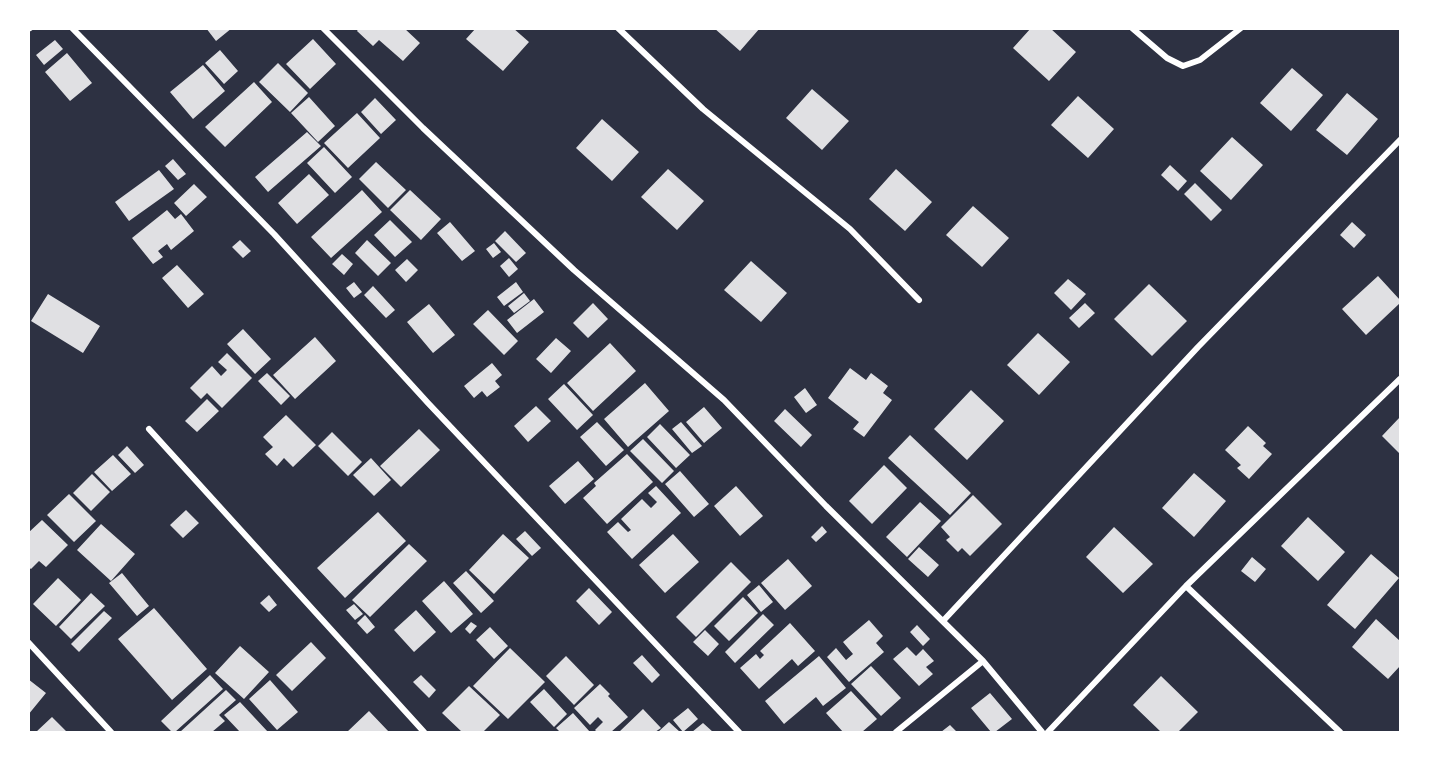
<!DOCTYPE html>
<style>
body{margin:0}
#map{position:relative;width:1429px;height:761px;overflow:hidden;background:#2d3142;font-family:Poppins,sans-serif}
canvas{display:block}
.frame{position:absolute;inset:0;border:30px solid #fff;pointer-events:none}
</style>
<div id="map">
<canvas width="1429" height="761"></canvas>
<div class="frame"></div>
</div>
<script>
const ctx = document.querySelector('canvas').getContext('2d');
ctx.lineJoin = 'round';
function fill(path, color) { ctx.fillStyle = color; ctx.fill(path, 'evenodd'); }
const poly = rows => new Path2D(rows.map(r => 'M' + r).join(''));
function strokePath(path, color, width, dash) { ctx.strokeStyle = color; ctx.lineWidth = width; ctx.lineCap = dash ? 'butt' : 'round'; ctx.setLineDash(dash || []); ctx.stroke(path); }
const building = poly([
 [206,28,232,28,216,41],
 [359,28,404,28,420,43,403,61,379,40,373,46,357,31],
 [476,28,513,28,529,42,503,71,466,39],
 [714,28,760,28,740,51],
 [1031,28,1050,28,1076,52,1049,81,1013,48],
 [313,39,336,64,310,89,286,64],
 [55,40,63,49,44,65,36,55],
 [220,50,238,71,224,84,205,63],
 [67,53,92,83,70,101,45,72],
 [278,63,308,93,290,112,259,82],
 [203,65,225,91,193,119,170,92],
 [1292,68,1323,95,1291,131,1260,103],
 [254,82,272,102,225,147,205,127],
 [812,89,849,121,822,150,786,118],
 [1347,93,1378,119,1347,155,1316,130],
 [1078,96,1114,129,1088,158,1051,125],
 [309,97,335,126,318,142,291,113],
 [375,98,396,120,381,134,361,112],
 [357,113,380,138,348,168,324,143],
 [602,119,639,152,612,181,576,148],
 [307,132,321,146,268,192,255,177],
 [1232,137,1263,165,1231,200,1200,171],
 [324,147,352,177,335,193,307,163],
 [173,159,186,174,178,180,165,166],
 [376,162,406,190,388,208,359,179],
 [1170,165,1187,181,1178,191,1161,175],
 [668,169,704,201,677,230,641,197],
 [896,169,932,202,905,231,869,199],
 [159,170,174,189,129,221,115,202],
 [309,174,329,195,297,224,278,203],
 [1195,183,1222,210,1211,221,1184,194],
 [194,184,207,197,186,216,174,203],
 [362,190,382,212,331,258,311,237],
 [410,190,441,219,421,240,390,210],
 [973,206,1009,238,982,267,946,235],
 [167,210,175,219,181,214,194,231,171,250,167,244,158,251,163,257,153,264,132,238],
 [390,220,412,242,395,257,374,235],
 [450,222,475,251,462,261,437,233],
 [1352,222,1366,235,1354,248,1340,235],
 [505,231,526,253,516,262,495,241],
 [240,240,251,251,243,258,232,247],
 [367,240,391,263,378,276,355,253],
 [494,243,501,252,493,258,486,249],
 [342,254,353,264,344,275,332,264],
 [509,258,518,269,509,277,500,266],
 [407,259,418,270,406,282,395,270],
 [751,261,787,293,761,322,724,290],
 [177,265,204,294,188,308,162,278],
 [1378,276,1400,300,1400,303,1366,335,1342,309],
 [1068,279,1086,294,1071,310,1054,293],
 [354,282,362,292,354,298,346,288],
 [516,282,523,292,504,306,497,297],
 [1149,284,1187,321,1152,356,1114,319],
 [373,286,395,310,386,318,364,295],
 [524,293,530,301,514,313,508,306],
 [48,294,100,326,83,353,31,321],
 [534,299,544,312,517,333,507,320],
 [593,303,608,319,588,338,573,323],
 [1085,303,1095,313,1079,328,1069,318],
 [429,304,455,335,433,353,407,322],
 [488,310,518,341,504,355,473,324],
 [243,329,271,359,255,374,227,344],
 [1038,333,1070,362,1039,395,1007,365],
 [315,337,336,361,295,399,273,375],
 [556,338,571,351,551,373,536,359],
 [610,343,636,371,593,411,567,383],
 [227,353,252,378,222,408,207,393,201,399,190,388,212,366,221,376,227,370,218,362],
 [492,363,502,375,495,381,500,387,487,397,482,391,474,398,464,386],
 [850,368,866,380,871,373,888,386,883,393,892,400,864,437,853,429,859,422,828,398],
 [267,373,290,396,281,405,258,381],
 [645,383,669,411,628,447,604,419],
 [564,384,593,415,577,430,548,399],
 [805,388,817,405,806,413,794,397],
 [971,390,1004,421,967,460,934,429],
 [207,399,219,411,197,432,185,421],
 [536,406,551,421,528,442,514,426],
 [704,407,722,428,704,443,686,422],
 [785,409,812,435,801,447,774,421],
 [286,415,316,445,293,467,284,458,277,466,265,454,273,447,263,437],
 [1400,417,1400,454,1382,436],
 [597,422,624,450,606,466,580,437],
 [681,422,702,446,692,453,672,429],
 [660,424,690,455,676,468,647,437],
 [1248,426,1266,443,1263,446,1272,454,1249,479,1237,468,1241,465,1225,450],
 [419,429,440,450,401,487,380,466],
 [332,432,362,462,348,476,318,446],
 [910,435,971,493,950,515,888,458],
 [643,439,674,471,662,483,630,451],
 [127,446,144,465,135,473,118,455],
 [627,454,653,482,607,524,583,498,596,486,594,483],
 [113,455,131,474,112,491,94,472],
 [371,458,391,480,374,496,353,475],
 [578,461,594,479,565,504,549,486],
 [884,465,907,488,872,524,849,501],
 [680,471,709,504,694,517,665,484],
 [1194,473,1226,501,1194,537,1162,508],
 [92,474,110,492,91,511,73,493],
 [656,486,681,513,632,559,607,532,618,522,628,532,631,530,621,519,642,499,651,508,657,502,648,493],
 [736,486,763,516,740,536,714,506],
 [69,494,96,521,74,542,47,515],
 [973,495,1002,524,970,556,962,548,958,552,946,540,950,537,941,527],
 [920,502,941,521,907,557,886,537],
 [186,510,199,523,183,538,170,525],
 [378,512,406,541,345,598,317,568],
 [1308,517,1345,552,1318,581,1281,546],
 [42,520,68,545,46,567,39,561,31,569,28,567,28,533],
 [101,524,135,554,111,581,77,550],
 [822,526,827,532,816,542,811,537],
 [1114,527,1153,564,1123,593,1086,557],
 [525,531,541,548,532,556,516,539],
 [503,534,529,558,494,594,469,570],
 [673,534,699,562,665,593,639,565],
 [409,544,427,561,370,617,352,600],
 [919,547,939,565,928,577,908,559],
 [1371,554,1399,578,1355,629,1327,605],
 [1252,557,1266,569,1255,582,1241,571],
 [788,559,812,586,785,610,761,583],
 [731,562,751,582,696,637,676,617],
 [466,571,494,601,481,613,453,583],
 [122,573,149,606,137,616,109,583],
 [58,578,81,600,56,626,33,604],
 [444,581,473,614,451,633,422,601],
 [759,585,773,602,761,612,747,595],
 [589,588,612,612,599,625,576,601],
 [91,593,105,606,71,639,59,627],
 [269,595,277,605,269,612,260,603],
 [743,597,758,613,729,641,714,626],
 [354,604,363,614,355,620,346,610],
 [154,608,207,669,172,700,118,639],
 [416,610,436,632,414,652,394,630],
 [104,611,112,618,79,652,71,644],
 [763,614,774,625,735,663,725,652],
 [365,615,375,627,367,634,357,623],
 [1376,619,1400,641,1400,666,1388,679,1352,647],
 [869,620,883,636,876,643,884,652,849,682,827,657,836,648,846,660,853,654,843,642],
 [471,622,477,626,470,634,465,629],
 [790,623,815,651,798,666,792,659,759,689,740,668,756,654,760,659,764,655,760,651],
 [917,625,930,639,923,646,910,632],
 [490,627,508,646,494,659,476,640],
 [705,630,719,644,708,656,693,642],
 [311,642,326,658,292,691,276,675],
 [240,646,269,672,244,699,215,673],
 [907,647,916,656,923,649,934,661,926,667,933,674,919,686,893,659],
 [510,648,545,682,508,719,473,686],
 [642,655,660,675,652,683,633,663],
 [566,656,594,685,574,705,546,676],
 [819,656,846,688,823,706,816,697,784,724,765,701],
 [871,666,901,698,881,716,851,684],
 [210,675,223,689,175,732,172,732,161,721],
 [421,675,436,690,429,698,413,682],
 [1161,676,1198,712,1178,732,1161,732,1133,705],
 [28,679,46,693,28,715],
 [270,680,298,712,277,730,249,699],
 [600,684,610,694,608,696,628,717,611,732,597,732,595,730,603,722,598,717,590,725,574,708],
 [469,686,500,715,483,732,462,732,442,713],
 [544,689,567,714,554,727,530,702],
 [226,690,236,700,219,715,225,721,212,732,180,732],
 [851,691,877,719,862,732,843,732,826,713],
 [990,693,1012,719,995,732,991,732,971,708],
 [240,702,268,732,240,732,224,715],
 [688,708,698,719,683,732,673,720],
 [643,709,661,728,655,732,619,732],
 [369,711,389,732,347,732],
 [573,713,590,732,560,732,556,728],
 [52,717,67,732,36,732],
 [669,722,680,732,658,732],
 [703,723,713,732,692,732],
 [950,725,957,732,941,732]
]);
const minor = poly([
 [72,28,274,234,428,403,739,732],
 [323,28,423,128,574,270,724,400,826,506,983,661,1042,732],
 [618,28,703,109,850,229,919,300],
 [1132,28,1167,58,1183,66,1200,60,1241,28],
 [28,29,30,28],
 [149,429,424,732],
 [1186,586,1340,732],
 [943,621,1198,347,1400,140],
 [28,642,111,732],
 [896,732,983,661],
 [1048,732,1186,586,1400,379]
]);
fill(building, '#e0e0e3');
strokePath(minor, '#fff', 6);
</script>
